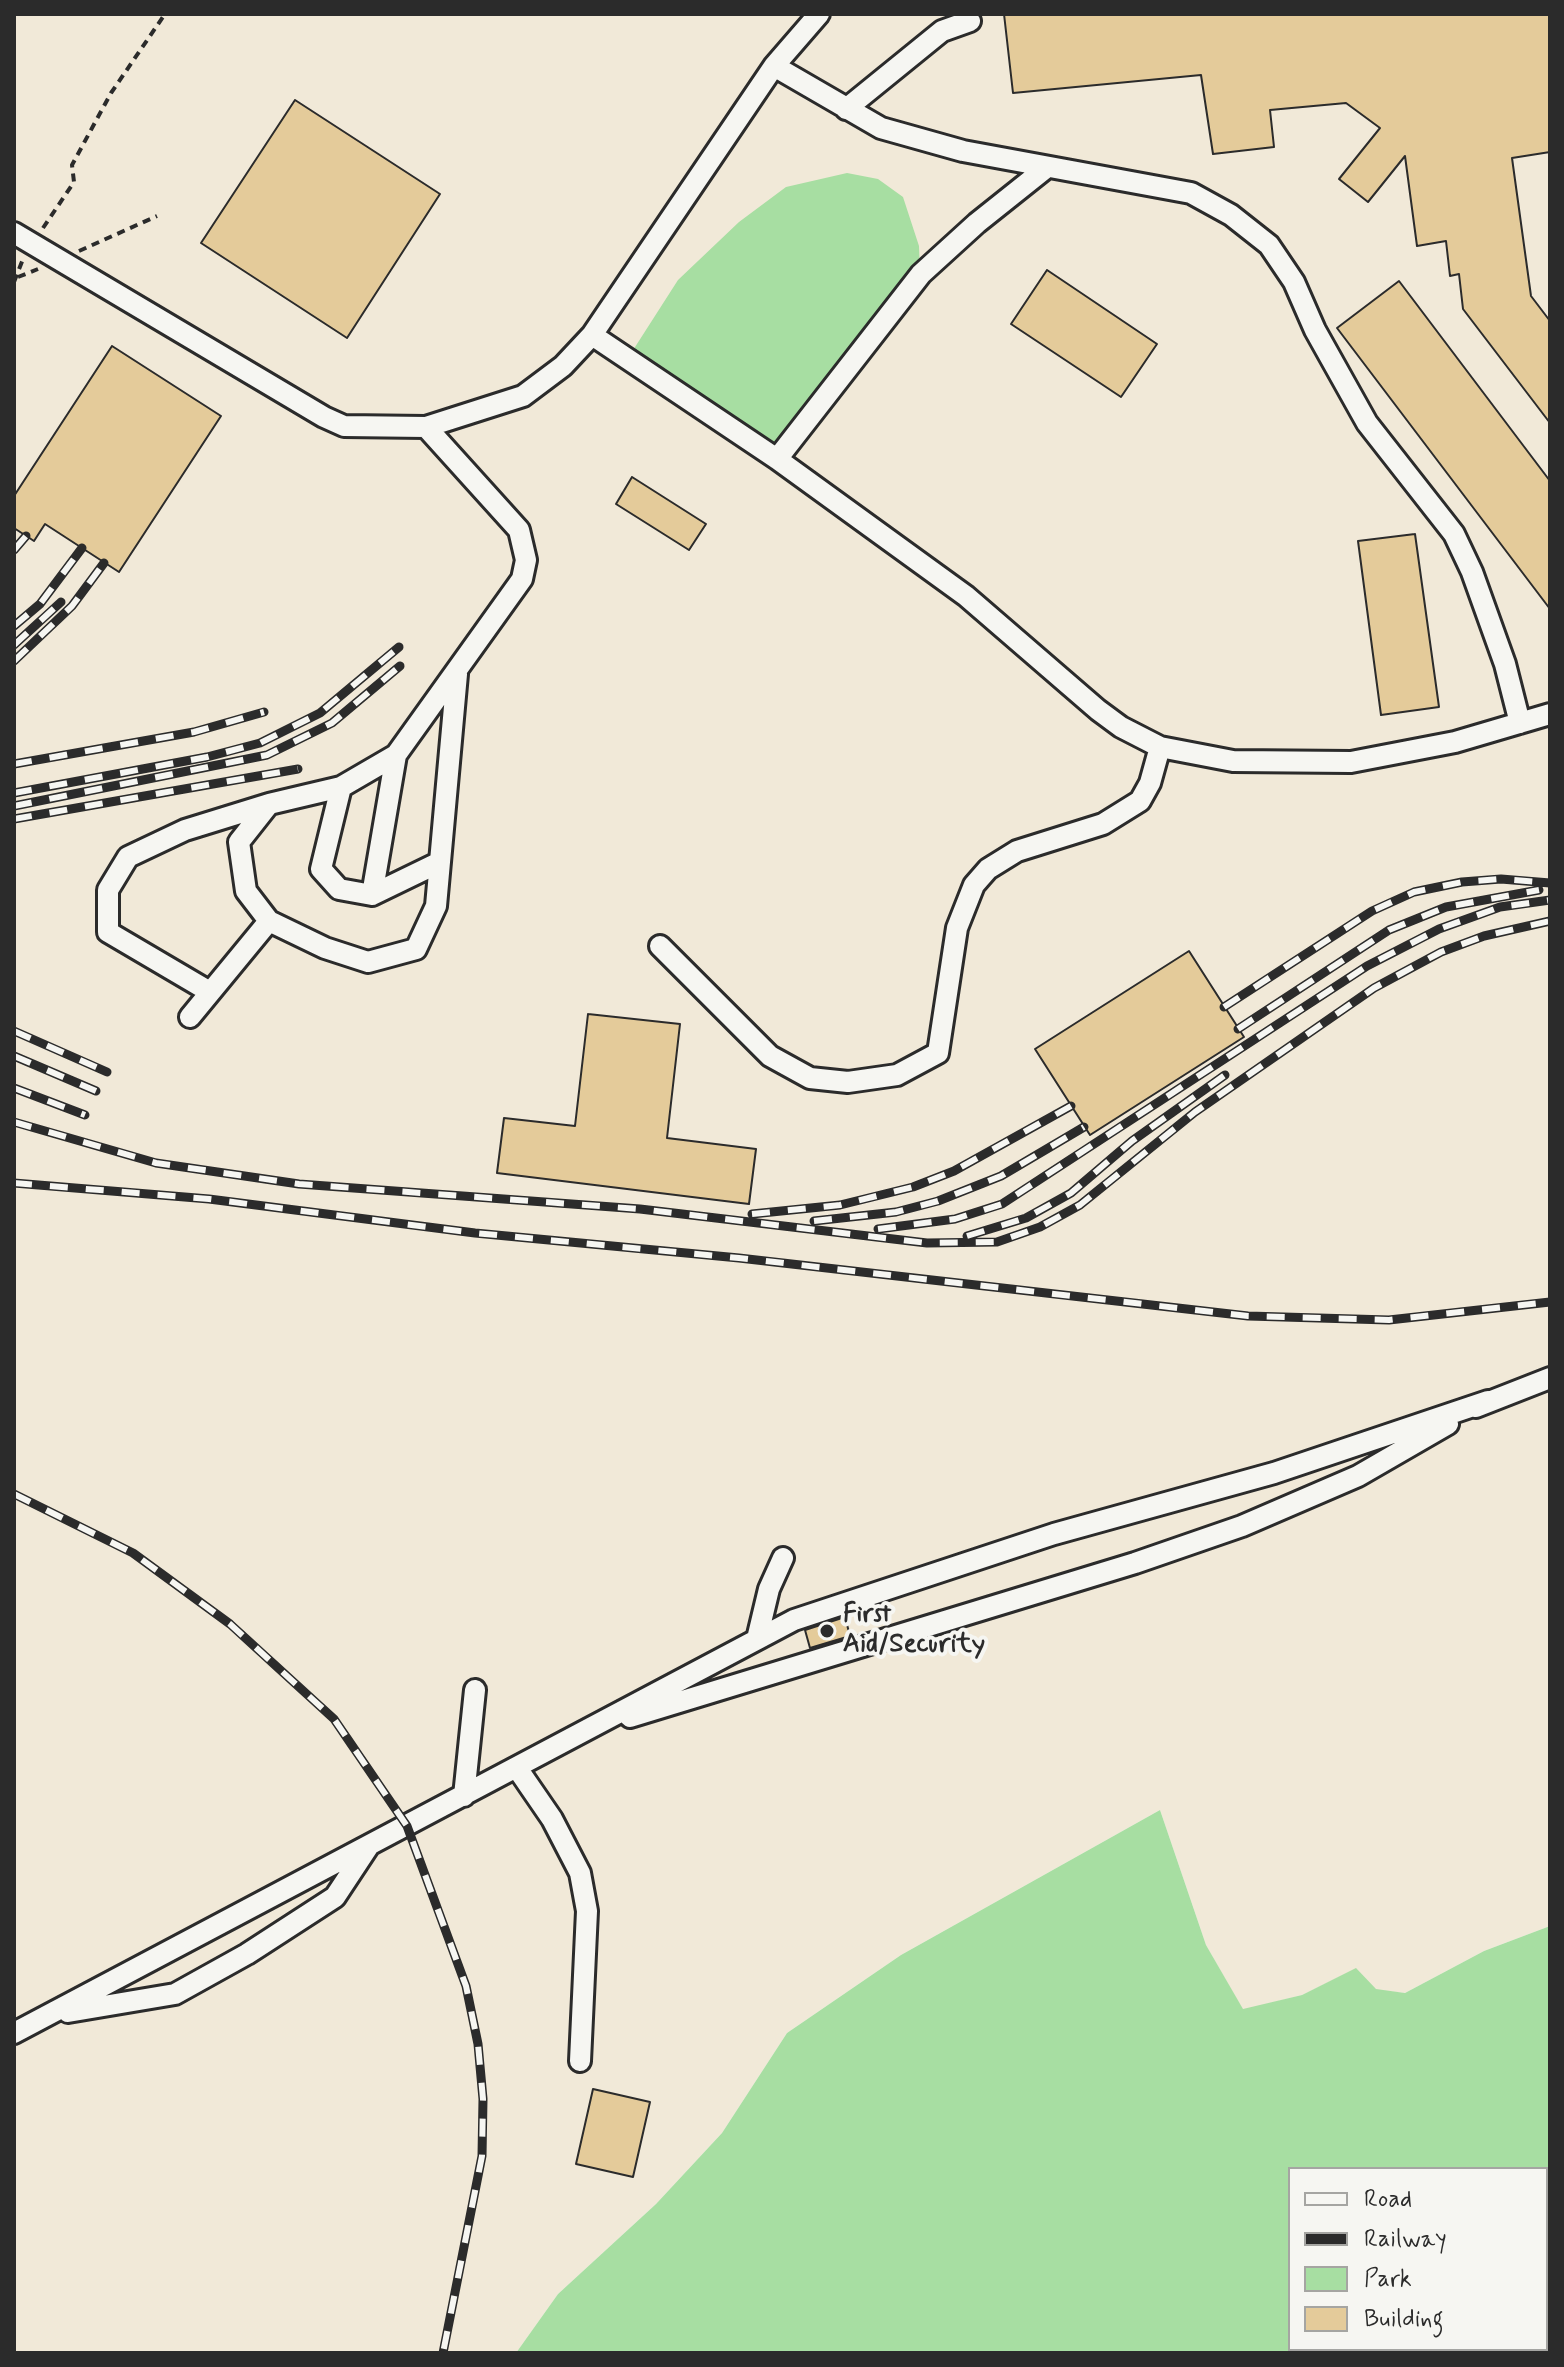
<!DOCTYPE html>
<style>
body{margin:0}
#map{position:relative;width:1564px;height:2367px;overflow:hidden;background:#f6f6f2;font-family:Mynerve,sans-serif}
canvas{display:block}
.frame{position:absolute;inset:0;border:16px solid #2b2b2b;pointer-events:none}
.legend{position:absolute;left:1288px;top:2167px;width:260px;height:184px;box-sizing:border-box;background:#f6f6f2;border:2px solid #a5a5a2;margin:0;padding:10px 14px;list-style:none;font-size:24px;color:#2b2b2b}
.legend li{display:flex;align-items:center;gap:16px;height:40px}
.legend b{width:40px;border:2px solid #a5a5a2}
</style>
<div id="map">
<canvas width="1564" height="2367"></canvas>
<div class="frame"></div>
<ul class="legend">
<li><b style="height:10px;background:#f6f6f2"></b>Road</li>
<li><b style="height:10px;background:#2b2b2b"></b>Railway</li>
<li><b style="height:22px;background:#a7dea2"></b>Park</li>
<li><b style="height:22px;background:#e4cb9a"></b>Building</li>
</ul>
</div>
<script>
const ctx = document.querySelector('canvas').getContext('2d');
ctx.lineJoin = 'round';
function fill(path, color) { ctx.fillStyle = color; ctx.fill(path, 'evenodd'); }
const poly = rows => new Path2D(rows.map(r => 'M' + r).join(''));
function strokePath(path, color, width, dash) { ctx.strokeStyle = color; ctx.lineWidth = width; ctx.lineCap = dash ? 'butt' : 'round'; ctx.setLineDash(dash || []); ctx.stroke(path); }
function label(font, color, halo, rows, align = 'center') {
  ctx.font = font + ' Mynerve,sans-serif'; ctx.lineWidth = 8; ctx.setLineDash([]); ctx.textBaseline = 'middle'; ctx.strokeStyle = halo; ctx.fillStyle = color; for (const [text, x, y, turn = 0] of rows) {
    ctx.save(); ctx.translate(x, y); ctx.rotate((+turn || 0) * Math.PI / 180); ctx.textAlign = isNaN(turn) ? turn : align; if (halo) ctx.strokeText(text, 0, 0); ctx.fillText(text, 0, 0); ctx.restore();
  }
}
const built = poly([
 [14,14,1550,14,1550,1926,1484,1951,1405,1993,1376,1990,1356,1969,1302,1995,1243,2010,1206,1945,1160,1810,901,1955,787,2033,722,2133,656,2204,558,2294,516,2353,14,2353]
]);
const green = poly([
 [847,173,878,179,903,197,919,246,920,273,777,457,628,358,678,280,739,222,786,187],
 [1160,1810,1206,1945,1243,2009,1302,1995,1356,1968,1376,1989,1405,1993,1484,1951,1550,1926,1550,2260,1546,2263,1546,2169,1290,2169,1290,2349,1412,2349,1405,2353,516,2353,558,2294,656,2204,722,2133,787,2033,901,1955]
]);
const building = poly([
 [1004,14,1550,14,1550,152,1512,158,1531,296,1550,321,1550,423,1463,309,1459,274,1450,276,1446,241,1417,246,1405,156,1368,202,1339,179,1380,128,1346,103,1270,110,1274,147,1213,154,1201,75,1013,93,1004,14],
 [295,100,440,194,347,338,201,243,295,100],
 [1047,270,1157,344,1121,397,1011,324,1047,270],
 [1399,281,1550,481,1550,609,1337,328,1399,281],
 [112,346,221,416,119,572,45,524,34,541,14,528,14,496,112,346],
 [632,477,706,524,689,550,616,504,632,477],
 [1415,534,1439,707,1381,715,1358,541,1415,534],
 [1189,951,1244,1037,1090,1135,1035,1049,1189,951],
 [588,1014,680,1024,667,1138,756,1149,749,1204,497,1173,504,1118,575,1126,588,1014],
 [845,1617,850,1636,810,1648,805,1630,845,1617],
 [593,2089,650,2102,633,2177,576,2164,593,2089]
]);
const path = poly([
 [43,228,74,182,72,165,111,93,165,14],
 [79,251,157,216],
 [18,277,38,269],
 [14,282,23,259]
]);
const minor = poly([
 [774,66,881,128,963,151,1191,193,1231,215,1269,245,1294,282,1315,330,1367,423,1454,534,1472,572,1505,664,1520,723],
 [846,109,942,31,970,21],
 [14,233,324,417,344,426,426,427,523,396,563,366,592,335,774,66,819,14],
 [592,335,777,459,966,596,1098,710,1121,727,1160,747,1233,761,1351,762,1455,742,1550,714],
 [426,427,519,530,526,560,522,579,396,755,341,787,269,804,239,842,246,891,269,921,325,948,368,962,416,949,436,906,457,674],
 [777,459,921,274,977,223,1046,168],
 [341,787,321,869,339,889,372,895,440,862],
 [372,895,396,755],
 [660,946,770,1056,810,1078,848,1082,897,1075,938,1053,957,928,974,885,988,869,1017,851,1103,824,1140,801,1150,783,1160,747],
 [210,992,108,932,108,890,128,857,185,830,269,804],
 [190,1017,269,921],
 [1476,1407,1550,1378],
 [757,1639,769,1589,783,1558],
 [630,1717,1135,1563,1242,1526,1358,1476,1448,1424],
 [517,1768,552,1819,580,1873,587,1911,580,2061],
 [464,1796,475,1690],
 [68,2012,175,1994,247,1954,335,1897,368,1847],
 [14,2033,794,1620,1054,1534,1274,1473,1488,1401]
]);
const major = poly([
 [1546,2264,1550,2262],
 [1546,2296,1550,2294],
 [1408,2353,1414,2349],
 [1458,2353,1464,2349]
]);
const rail = poly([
 [14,550,26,536],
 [14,626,40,604,82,548],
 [14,645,61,602],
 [14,661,72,606,104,563],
 [14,764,194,732,264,712],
 [14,793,207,757,260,743,320,713,399,647],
 [14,806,267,755,332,723,400,666],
 [14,819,298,769],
 [1224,1007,1372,911,1414,892,1462,882,1501,879,1550,883],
 [1238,1029,1389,930,1446,907,1539,890],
 [14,1031,107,1072],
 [14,1056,96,1091],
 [14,1088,85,1115],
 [14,1122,156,1163,299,1184,640,1209,927,1243,997,1242,1040,1227,1080,1205,1195,1112,1374,988,1441,952,1484,936,1550,921],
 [14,1183,209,1199,475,1233,739,1258,1248,1316,1389,1320,1550,1302],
 [752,1214,840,1205,913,1187,954,1171,1071,1106],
 [814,1221,896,1212,938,1201,1001,1176,1084,1127],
 [878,1229,955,1219,1002,1204,1367,966,1439,929,1500,907,1550,900],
 [967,1236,1026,1218,1071,1193,1132,1141,1225,1075],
 [14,1494,133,1553,230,1624,334,1719,407,1826,466,1986,478,2044,483,2099,482,2156,443,2353]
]);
const markers = [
 [827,1631,8,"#2b2b2b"]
];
const poiNames = [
 ["First",843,1616],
 ["Aid/Security",843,1646]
];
fill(built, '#f1e9d8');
fill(green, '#a7dea2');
fill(building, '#e4cb9a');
strokePath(building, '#2b2b2b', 2);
strokePath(minor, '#2b2b2b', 26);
strokePath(major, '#2b2b2b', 30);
strokePath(path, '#2b2b2b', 4, [8, 6]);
strokePath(minor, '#f6f6f2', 20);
strokePath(major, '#f6f6f2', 24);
strokePath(rail, '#2b2b2b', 9);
strokePath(rail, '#f6f6f2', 6, [18]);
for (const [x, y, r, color] of markers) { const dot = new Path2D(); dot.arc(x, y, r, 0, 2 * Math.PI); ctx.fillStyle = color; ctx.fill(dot); strokePath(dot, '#f6f6f2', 3); }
label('bold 26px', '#2b2b2b', '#f6f6f2', poiNames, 'left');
</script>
